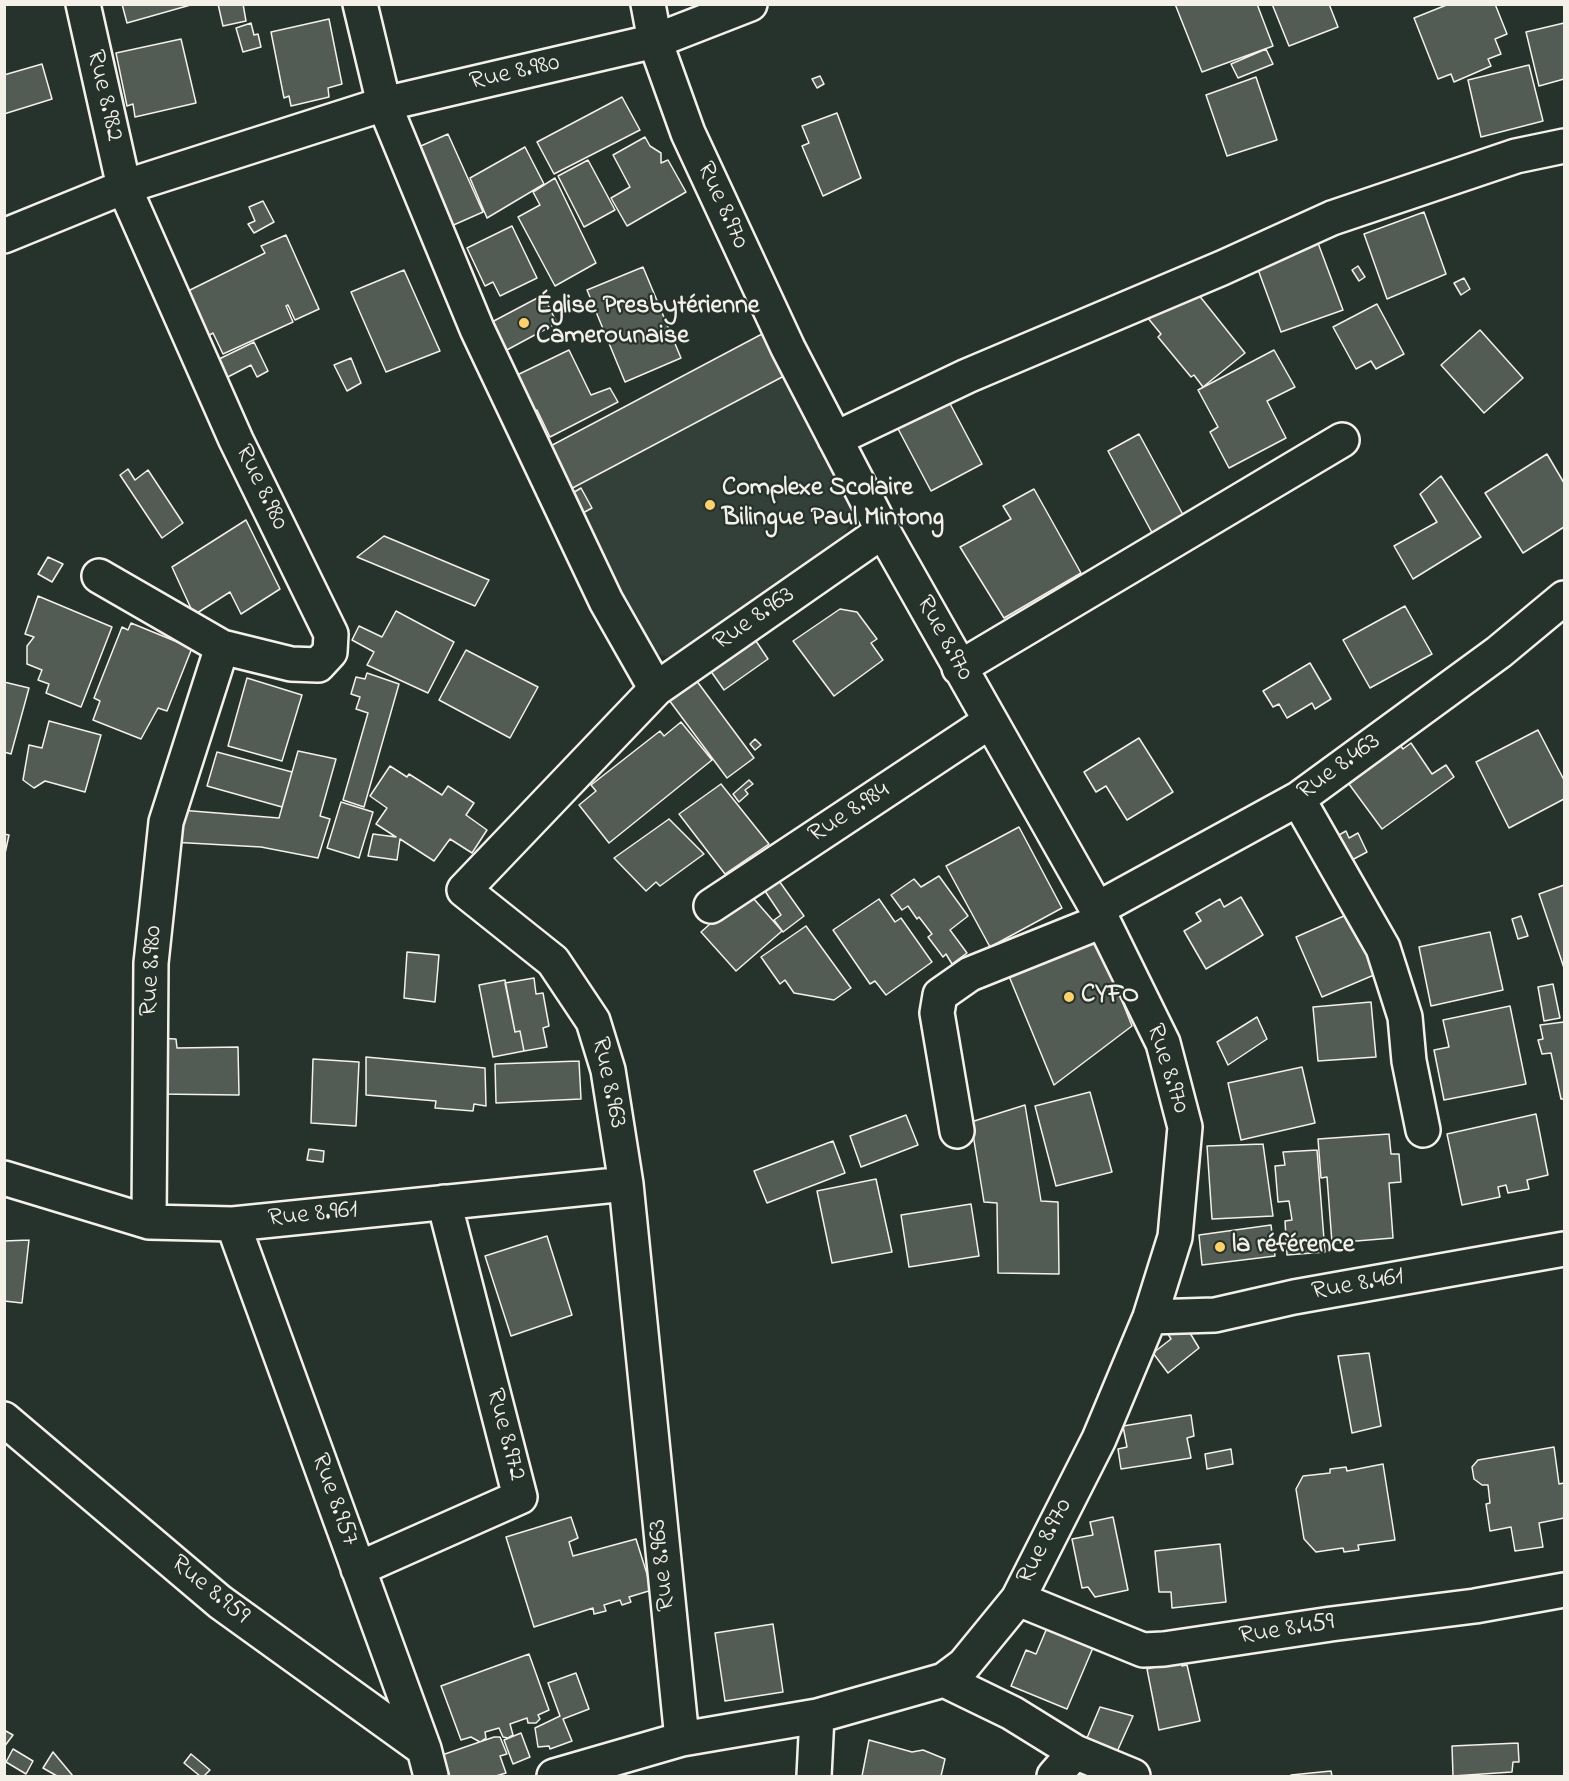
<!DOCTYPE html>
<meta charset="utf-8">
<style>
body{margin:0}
#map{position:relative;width:1569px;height:1781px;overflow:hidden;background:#26332d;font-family:"Indie Flower",sans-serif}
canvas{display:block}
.frame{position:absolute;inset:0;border:6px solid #f4f1e8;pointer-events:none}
</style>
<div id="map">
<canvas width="1569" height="1781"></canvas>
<div class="frame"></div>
</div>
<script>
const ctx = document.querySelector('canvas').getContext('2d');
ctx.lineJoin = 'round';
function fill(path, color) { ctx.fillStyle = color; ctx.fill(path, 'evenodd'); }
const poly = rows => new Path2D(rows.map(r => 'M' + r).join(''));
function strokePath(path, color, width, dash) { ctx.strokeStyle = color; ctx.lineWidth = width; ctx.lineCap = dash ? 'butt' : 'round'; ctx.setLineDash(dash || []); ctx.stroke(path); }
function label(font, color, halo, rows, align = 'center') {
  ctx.font = font + ' "Indie Flower",sans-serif'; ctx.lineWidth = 4.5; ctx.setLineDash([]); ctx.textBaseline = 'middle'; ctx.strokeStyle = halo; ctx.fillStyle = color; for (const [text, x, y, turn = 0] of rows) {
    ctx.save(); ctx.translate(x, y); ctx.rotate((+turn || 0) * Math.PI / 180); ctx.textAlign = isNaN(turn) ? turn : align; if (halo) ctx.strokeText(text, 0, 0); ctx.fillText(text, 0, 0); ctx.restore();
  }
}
const built = poly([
 [768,332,855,518,841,538,672,658,658,654,625,604,543,450]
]);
const building = poly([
 [122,4,194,4,127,23,122,4],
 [218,4,243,4,246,21,223,26,218,4],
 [1175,4,1257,4,1273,46,1202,72,1175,4],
 [1272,4,1329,4,1338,27,1289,46,1272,4],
 [1449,4,1495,4,1507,34,1495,39,1501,54,1488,59,1491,66,1454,82,1451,74,1438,79,1414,18,1449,4],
 [329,19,342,84,328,88,329,97,291,106,289,96,284,98,271,32,329,19],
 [251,23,254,35,258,34,261,47,243,52,236,28,251,23],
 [1564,23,1564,79,1539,86,1526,32,1564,23],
 [181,39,196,103,135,117,133,104,127,106,116,53,181,39],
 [1266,49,1273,64,1238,78,1231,64,1266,49],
 [42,64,52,99,4,114,4,75,42,64],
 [1529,65,1543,121,1481,137,1468,80,1529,65],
 [820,76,824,84,817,88,812,79,820,76],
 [1256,77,1277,140,1227,156,1206,95,1256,77],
 [622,97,640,130,554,174,537,142,622,97],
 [837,113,861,178,823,196,802,146,809,143,802,126,837,113],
 [448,134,483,212,449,227,414,149,448,134],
 [645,137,650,146,661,153,661,163,668,160,686,192,627,226,611,198,630,187,613,155,645,137],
 [525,147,544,184,487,218,470,178,525,147],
 [588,160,615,210,584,227,558,176,588,160],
 [555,178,596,263,555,286,518,217,540,205,533,192,555,178],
 [263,201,274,222,254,233,248,224,255,221,249,207,263,201],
 [1424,212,1446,274,1387,299,1364,234,1424,212],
 [512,226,537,278,500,296,493,282,485,286,467,248,512,226],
 [286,235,319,309,295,320,288,305,286,306,293,322,223,354,213,333,208,336,188,291,265,253,261,246,286,235],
 [1315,235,1343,310,1281,332,1253,256,1315,235],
 [1358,266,1365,277,1359,281,1352,270,1358,266],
 [643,267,681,358,625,382,587,290,643,267],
 [404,270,440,351,386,372,351,292,404,270],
 [1464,278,1470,289,1461,295,1454,283,1464,278],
 [1190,284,1245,353,1203,387,1194,375,1191,377,1158,337,1161,334,1147,317,1190,284],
 [543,295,557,323,505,351,490,323,543,295],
 [1377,304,1404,354,1376,369,1371,361,1356,369,1333,327,1377,304],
 [1480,330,1523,378,1484,413,1441,365,1480,330],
 [762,334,784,376,565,492,543,450,762,334],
 [254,342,268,371,257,377,251,365,222,380,213,362,254,342],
 [569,350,591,395,610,388,618,402,550,437,537,410,530,413,513,377,569,350],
 [1274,350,1295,387,1267,401,1286,438,1229,468,1210,432,1218,427,1198,390,1274,350],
 [351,358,361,383,347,391,334,365,351,358],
 [947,398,982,464,931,491,896,425,947,398],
 [1139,434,1188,524,1157,542,1108,451,1139,434],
 [1547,454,1564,483,1564,527,1523,553,1485,493,1547,454],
 [128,469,135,480,148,470,183,523,162,538,120,475,128,469],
 [1441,476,1481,537,1413,579,1394,546,1437,522,1420,494,1441,476],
 [581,488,592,508,581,514,571,494,581,488],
 [1034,489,1081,573,1004,618,960,547,1011,519,1003,506,1034,489],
 [246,520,280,589,241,614,230,592,194,615,172,567,246,520],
 [384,536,489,580,475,606,357,557,384,536],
 [48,557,63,564,52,582,38,574,48,557],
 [38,596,112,627,81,707,46,693,49,684,38,680,42,670,27,664,27,646,34,637,25,634,38,596],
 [1405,606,1432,654,1370,688,1343,640,1405,606],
 [840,609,857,612,877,639,871,643,883,660,834,696,793,641,840,609],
 [396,611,454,642,428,693,367,665,374,652,352,640,359,626,382,637,396,611],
 [131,623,192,648,167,711,158,708,141,739,93,720,100,701,94,698,122,627,128,630,131,623],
 [754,638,768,659,724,690,710,670,754,638],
 [466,650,538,687,510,738,439,700,466,650],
 [1310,663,1331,699,1315,709,1312,703,1287,718,1279,704,1273,707,1263,691,1310,663],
 [367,673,399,684,364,807,343,800,368,713,356,709,360,697,351,694,356,677,365,679,367,673],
 [247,678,302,695,282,761,228,746,247,678],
 [696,680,754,758,727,778,669,700,696,680],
 [4,682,29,688,11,754,4,752,4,682],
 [49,721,101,735,85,792,45,781,34,788,23,780,29,745,42,748,49,721],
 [681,722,712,760,609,843,579,805,596,791,591,785,660,731,664,736,681,722],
 [1538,730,1564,780,1564,799,1509,828,1476,762,1538,730],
 [1139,738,1173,792,1127,820,1106,786,1096,792,1084,772,1139,738],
 [755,739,761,745,755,750,750,744,755,739],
 [1396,739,1403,749,1411,743,1432,774,1446,765,1454,777,1382,829,1349,784,1353,781,1348,774,1396,739],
 [298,751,336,759,320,816,330,819,318,858,261,847,171,842,180,810,279,818,298,751],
 [217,752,292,772,282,807,207,786,217,752],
 [390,766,407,777,409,774,442,795,448,786,474,803,466,815,487,830,472,853,450,839,434,861,400,839,397,860,368,856,373,834,396,837,376,824,387,808,370,796,390,766],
 [749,780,753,784,745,790,748,794,739,802,733,794,749,780],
 [721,784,769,844,725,874,679,814,721,784],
 [341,802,373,812,359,858,327,848,341,802],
 [669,819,704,854,660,886,656,882,646,891,614,858,669,819],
 [1019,827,1062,908,990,947,946,866,1019,827],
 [1346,831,1349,838,1358,833,1367,852,1350,861,1337,836,1346,831],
 [4,834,9,835,4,858,4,834],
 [939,876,968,916,950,930,967,953,952,964,946,954,943,957,928,937,932,934,919,917,917,919,908,906,902,910,891,895,914,879,921,887,939,876],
 [777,878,804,916,783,932,774,920,781,915,763,888,777,878],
 [1564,885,1564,968,1539,894,1564,885],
 [747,891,782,931,736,971,701,932,747,891],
 [1241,897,1263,935,1206,969,1184,931,1201,921,1196,913,1220,899,1224,907,1241,897],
 [879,899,895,922,901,918,932,962,886,995,875,981,870,984,833,930,879,899],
 [1353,912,1375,963,1370,965,1374,975,1322,997,1296,937,1353,912],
 [1521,916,1528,936,1518,939,1512,919,1521,916],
 [1092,925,1132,1026,1054,1085,1006,969,1092,925],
 [806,926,851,988,834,1000,794,993,785,980,780,984,761,957,806,926],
 [1490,932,1503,990,1431,1006,1419,947,1490,932],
 [407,952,439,955,435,1002,404,998,407,952],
 [534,978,536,994,543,993,549,1026,543,1028,547,1047,524,1051,520,1031,515,1032,505,983,534,978],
 [505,980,515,1032,520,1031,524,1051,493,1057,479,985,505,980],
 [1553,984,1560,1018,1544,1021,1538,987,1553,984],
 [1371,1002,1376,1057,1318,1061,1313,1007,1371,1002],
 [1510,1006,1526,1084,1444,1100,1434,1050,1449,1047,1443,1020,1510,1006],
 [1257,1017,1267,1039,1228,1065,1217,1042,1257,1017],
 [1564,1022,1564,1099,1561,1099,1551,1053,1542,1054,1538,1040,1543,1039,1540,1025,1564,1022],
 [155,1038,176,1039,177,1048,238,1047,239,1095,158,1094,155,1038],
 [366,1057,485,1068,486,1106,474,1104,473,1111,435,1108,436,1101,366,1095,366,1057],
 [313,1059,359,1062,356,1126,311,1123,313,1059],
 [579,1061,581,1099,496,1103,495,1064,579,1061],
 [1302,1067,1315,1123,1241,1140,1228,1083,1302,1067],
 [1090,1092,1112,1172,1056,1186,1035,1106,1090,1092],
 [1025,1105,1041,1201,1058,1202,1059,1274,998,1273,997,1203,984,1202,971,1122,1025,1105],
 [1536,1114,1548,1175,1527,1180,1529,1189,1508,1193,1506,1185,1498,1187,1500,1197,1462,1205,1447,1134,1536,1114],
 [906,1115,918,1145,861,1167,850,1136,906,1115],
 [1389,1134,1391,1154,1399,1154,1401,1182,1389,1183,1393,1238,1332,1243,1327,1177,1321,1178,1318,1139,1389,1134],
 [833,1141,845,1173,767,1203,754,1171,833,1141],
 [1263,1144,1273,1216,1212,1219,1207,1146,1263,1144],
 [309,1149,324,1151,323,1162,307,1160,309,1149],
 [1317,1150,1325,1252,1287,1255,1285,1221,1292,1220,1289,1201,1278,1202,1275,1166,1285,1165,1283,1152,1317,1150],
 [876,1179,892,1252,832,1263,817,1191,876,1179],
 [971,1204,979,1256,909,1267,901,1215,971,1204],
 [1271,1225,1275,1256,1202,1265,1199,1235,1271,1225],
 [547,1236,572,1315,511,1336,485,1256,547,1236],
 [29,1240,22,1303,4,1301,4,1241,29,1240],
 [1184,1323,1199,1348,1168,1373,1153,1353,1171,1339,1168,1334,1184,1323],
 [1369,1353,1381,1426,1352,1433,1338,1356,1369,1353],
 [1191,1415,1194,1436,1187,1438,1191,1458,1121,1469,1118,1449,1127,1447,1123,1426,1191,1415],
 [1554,1447,1559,1484,1564,1483,1564,1518,1539,1523,1543,1547,1515,1551,1511,1527,1490,1531,1486,1504,1490,1503,1488,1485,1482,1485,1474,1479,1472,1467,1478,1460,1554,1447],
 [1231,1449,1233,1464,1207,1469,1205,1454,1231,1449],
 [1383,1464,1395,1540,1358,1545,1359,1550,1344,1552,1343,1548,1316,1552,1304,1539,1296,1489,1303,1476,1330,1473,1330,1469,1346,1467,1347,1471,1383,1464],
 [571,1517,578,1538,569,1542,573,1556,636,1539,652,1590,629,1597,631,1602,622,1605,620,1600,604,1605,606,1611,594,1614,593,1608,534,1627,506,1537,571,1517],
 [1113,1517,1128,1590,1095,1597,1088,1587,1082,1588,1072,1539,1093,1535,1090,1522,1113,1517],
 [1220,1544,1226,1602,1172,1608,1171,1592,1159,1592,1155,1551,1220,1544],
 [1049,1623,1095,1643,1067,1709,1011,1686,1026,1650,1036,1654,1049,1623],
 [773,1624,783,1692,725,1701,715,1633,773,1624],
 [529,1654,549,1710,538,1715,540,1719,536,1723,528,1723,527,1718,510,1724,513,1735,508,1738,503,1737,499,1728,485,1732,486,1738,480,1742,471,1737,461,1740,441,1686,529,1654],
 [1181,1661,1182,1666,1187,1665,1200,1721,1159,1730,1147,1669,1181,1661],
 [576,1673,589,1709,563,1719,572,1741,550,1749,549,1746,538,1747,535,1728,560,1716,548,1683,576,1673],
 [1100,1707,1133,1716,1116,1754,1084,1745,1100,1707],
 [4,1730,13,1735,4,1747,4,1730],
 [521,1733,530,1757,513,1764,504,1740,521,1733],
 [494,1737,500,1737,507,1754,500,1756,506,1773,496,1776,450,1776,442,1755,494,1737],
 [869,1740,912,1752,923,1750,945,1759,941,1776,862,1776,869,1740],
 [1518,1743,1519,1762,1513,1762,1512,1772,1453,1776,1452,1746,1518,1743],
 [13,1749,33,1761,26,1774,6,1762,13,1749],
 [53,1752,73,1776,57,1776,43,1768,53,1752],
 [191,1754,210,1770,204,1776,200,1776,184,1763,191,1754],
 [1331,1771,1332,1776,1291,1776,1291,1775,1331,1771]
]);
const minor = poly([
 [360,4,384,104,477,329,606,601,656,689],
 [4,236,124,187,83,4],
 [835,439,967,376,1222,268,1332,218,1516,156,1564,146],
 [99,576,222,647],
 [959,668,1342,440],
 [1298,799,1383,948,1405,1017,1409,1061,1423,1130],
 [711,906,989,722],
 [1097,909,1298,799,1499,652,1564,598],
 [957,1131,937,1013,940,995,970,974,1102,921],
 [4,1178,149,1222,233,1224,626,1184],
 [149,1222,151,963,166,822,222,647,291,664,318,665,330,652,331,634,236,440,124,187,384,104,655,41,750,4],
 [233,1224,424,1749,431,1776],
 [1150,1317,1215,1315,1294,1297,1564,1249],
 [4,1419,220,1602,424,1749],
 [358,1569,520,1497,444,1202],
 [1018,1599,1143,1650,1164,1649,1331,1624,1475,1606,1564,1590],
 [944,1680,1012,1713,1075,1752,1133,1776],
 [682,1739,626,1184,608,1070,593,1021,553,961,464,890,656,689,883,531],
 [554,1776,682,1739,817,1716,944,1680,964,1665,1018,1599,1099,1439,1150,1317,1175,1237,1185,1127,1163,1043,1097,909,883,531,788,348,688,133,655,41,648,4],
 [814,1776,817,1716],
 [1054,1776,1075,1752]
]);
const markers = [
 [524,323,6,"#ffd166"],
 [710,505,6,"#ffd166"],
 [1069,997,6,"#ffd166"],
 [1220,1247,6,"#ffd166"]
];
const streetNames = [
 ["Rue 8.980",515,74,-13],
 ["Rue 8.982",103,96,77],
 ["Rue 8.970",721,206,65],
 ["Rue 8.980",260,488,64],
 ["Rue 8.963",755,620,-35],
 ["Rue 8.970",943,639,61],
 ["Rue 8.463",1340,768,-36],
 ["Rue 8.984",850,814,-33],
 ["Rue 8.980",153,971,-87],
 ["Rue 8.970",1166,1069,72],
 ["Rue 8.963",607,1083,78],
 ["Rue 8.961",313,1216,-6],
 ["Rue 8.461",1358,1286,-10],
 ["Rue 8.972",504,1435,75],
 ["Rue 8.957",333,1500,70],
 ["Rue 8.970",1046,1542,-63],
 ["Rue 8.963",664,1565,-96],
 ["Rue 8.959",209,1591,39],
 ["Rue 8.459",1287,1631,-9]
];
const poiNames = [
 ["Église Presbytérienne",536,308],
 ["Camerounaise",536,338],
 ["Complexe Scolaire",722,490],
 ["Bilingue Paul Mintong",722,520],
 ["CYFO",1081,997],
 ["la référence",1232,1247]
];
fill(built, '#333f39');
fill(building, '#525c55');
strokePath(building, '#f4f1e8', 1.5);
strokePath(minor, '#f4f1e8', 38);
strokePath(minor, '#26332d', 33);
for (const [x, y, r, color] of markers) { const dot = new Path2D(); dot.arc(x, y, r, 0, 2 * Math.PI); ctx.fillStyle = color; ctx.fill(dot); strokePath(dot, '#26332d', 2); }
label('26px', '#f4f1e8', '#26332d', streetNames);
label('bold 26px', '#f4f1e8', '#26332d', poiNames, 'left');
</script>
